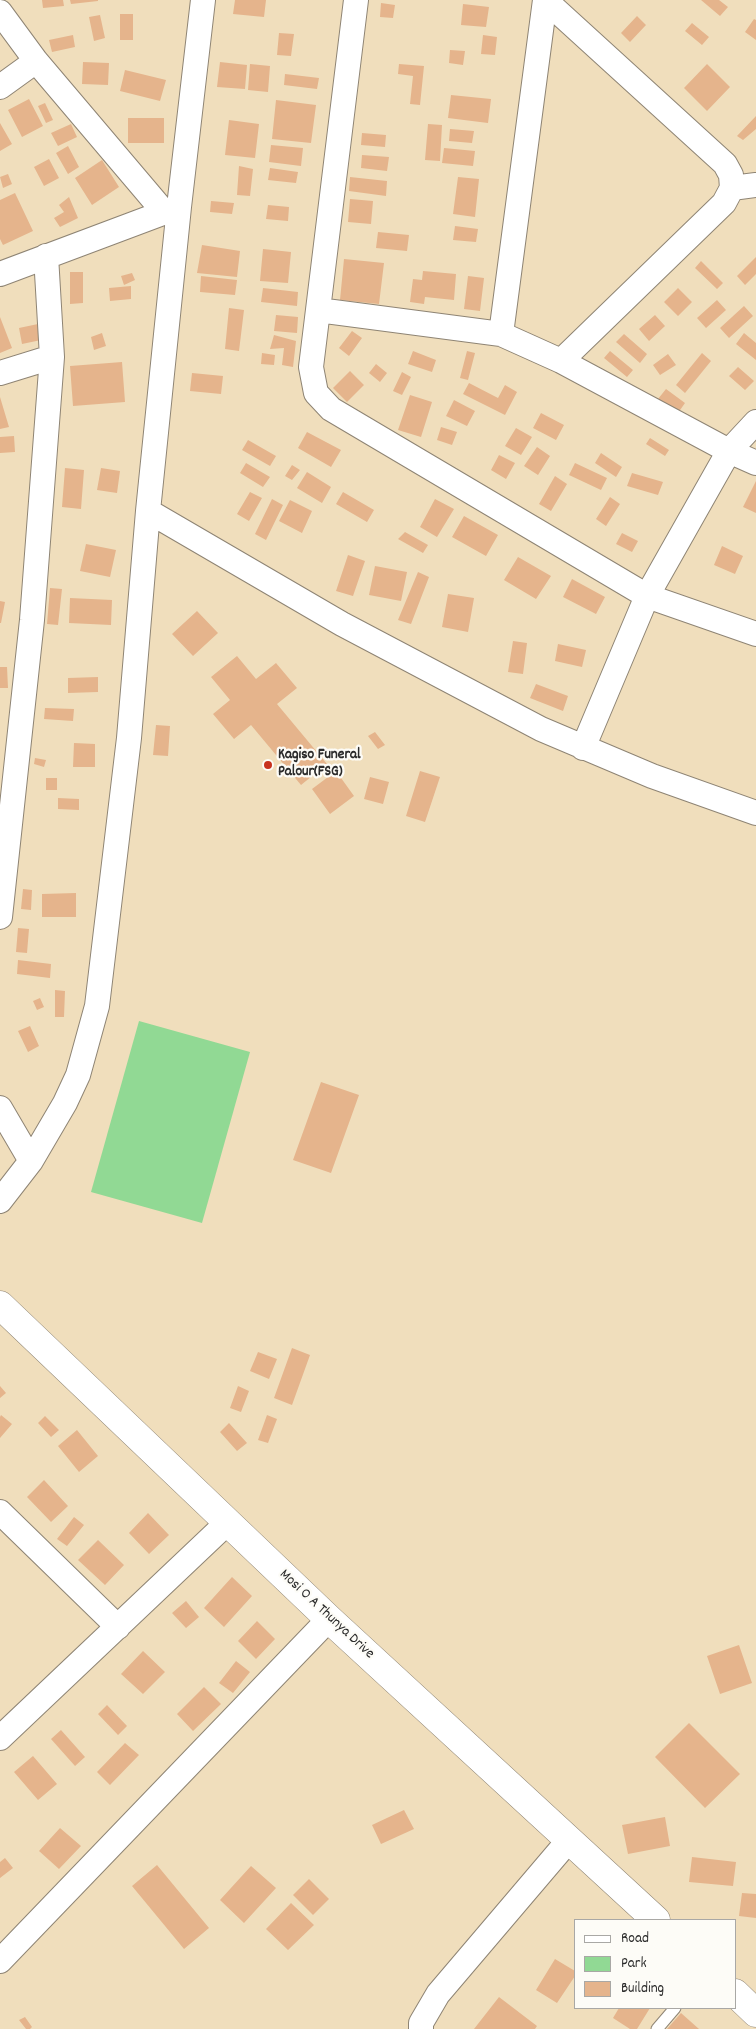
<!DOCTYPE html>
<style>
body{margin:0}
#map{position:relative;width:756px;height:2029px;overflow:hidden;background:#f0debc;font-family:Dekko,sans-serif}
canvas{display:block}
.legend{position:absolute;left:574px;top:1919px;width:162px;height:90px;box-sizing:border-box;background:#fdfcf7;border:1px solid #a9a8a5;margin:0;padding:6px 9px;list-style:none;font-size:15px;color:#2b2b2b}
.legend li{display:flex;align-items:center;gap:10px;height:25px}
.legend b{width:25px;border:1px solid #a9a8a5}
</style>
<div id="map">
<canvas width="756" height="2029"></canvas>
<ul class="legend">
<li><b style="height:6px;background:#fff"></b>Road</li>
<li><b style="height:14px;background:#91d994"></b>Park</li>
<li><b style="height:14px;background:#e5b48c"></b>Building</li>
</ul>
</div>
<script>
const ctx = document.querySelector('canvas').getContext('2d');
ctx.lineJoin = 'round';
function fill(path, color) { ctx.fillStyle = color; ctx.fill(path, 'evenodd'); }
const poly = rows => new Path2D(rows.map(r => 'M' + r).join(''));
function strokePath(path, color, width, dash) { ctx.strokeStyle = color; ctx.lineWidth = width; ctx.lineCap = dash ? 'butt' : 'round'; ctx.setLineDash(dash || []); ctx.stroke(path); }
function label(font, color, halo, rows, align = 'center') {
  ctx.font = font + ' Dekko,sans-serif'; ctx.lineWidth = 4.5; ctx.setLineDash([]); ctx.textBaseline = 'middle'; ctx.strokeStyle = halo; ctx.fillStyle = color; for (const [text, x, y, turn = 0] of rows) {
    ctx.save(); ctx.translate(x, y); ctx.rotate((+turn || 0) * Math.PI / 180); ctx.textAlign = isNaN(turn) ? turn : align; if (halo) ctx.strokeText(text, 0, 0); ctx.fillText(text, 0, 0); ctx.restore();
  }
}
const green = poly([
 [139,1021,250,1052,202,1223,91,1192]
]);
const building = poly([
 [42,0,63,0,64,6,43,8],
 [70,0,98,0,98,1,71,4],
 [235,0,266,0,264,17,233,14],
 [701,0,719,0,728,7,720,16],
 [381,3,395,5,393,18,380,17],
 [463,4,489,7,486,27,461,25],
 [120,14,133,14,133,40,120,40],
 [100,15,105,38,94,41,89,17],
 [637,16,646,25,630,42,621,33],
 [754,19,756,20,756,40,745,32],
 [692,23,709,37,702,45,685,31],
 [279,33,294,34,291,56,277,55],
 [73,35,75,47,52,52,49,40],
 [483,35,497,37,495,55,481,54],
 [450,50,465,51,463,65,449,63],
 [83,62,109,63,108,85,82,84],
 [220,62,247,65,245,89,217,87],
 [250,64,270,66,268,92,248,90],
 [399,64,424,66,420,105,410,104,413,76,398,74],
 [707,64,730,87,707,111,684,88],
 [125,70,166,80,160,101,120,91],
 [285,74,319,78,317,89,284,85],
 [451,95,491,99,488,123,448,118],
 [29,99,43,126,22,137,8,110],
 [276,100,316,105,311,143,272,139],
 [45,103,53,120,46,123,38,106],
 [756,116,756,129,743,140,737,136],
 [128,118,164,118,164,143,128,143],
 [229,120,259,124,255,158,225,155],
 [0,123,12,144,0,151],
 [71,124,77,137,58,146,51,133],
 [428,124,442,125,440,161,425,160],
 [450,129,474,131,472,143,449,141],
 [362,133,386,135,385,147,361,145],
 [271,145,303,148,301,166,269,162],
 [68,146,79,167,68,174,56,153],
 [444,148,475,151,473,166,442,163],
 [362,155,389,157,387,171,361,168],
 [49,159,59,178,44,186,34,167],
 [102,160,119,187,92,205,75,178],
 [239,166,253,169,250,196,237,195],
 [270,168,298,172,296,183,268,180],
 [8,174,12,184,3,188,0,177],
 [350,177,387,181,386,196,349,191],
 [458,177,479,179,475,217,453,214],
 [15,193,33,231,3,245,0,239,0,200],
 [69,197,78,218,60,227,54,218,64,212,59,205],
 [350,199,373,201,371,224,348,222],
 [211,201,234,203,232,214,210,212],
 [268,205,289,207,288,221,266,219],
 [455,226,478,229,476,242,453,240],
 [378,232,409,235,407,251,376,248],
 [202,245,240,251,237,277,197,273],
 [263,249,291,252,288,283,260,281],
 [756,257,756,274,745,285,737,276],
 [344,259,384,263,379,304,340,300],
 [701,261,723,283,717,289,695,268],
 [423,271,456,274,454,300,425,297,424,304,410,302,413,279,422,280],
 [70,272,83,272,83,303,70,304],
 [132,273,135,280,124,285,121,276],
 [201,276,237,280,235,295,200,292],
 [468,276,484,278,480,311,464,309],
 [131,286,131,299,110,301,109,288],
 [263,288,298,292,297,306,261,302],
 [678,288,692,302,678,316,664,302],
 [717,300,726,310,706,328,697,318],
 [744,306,753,316,729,338,720,328],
 [229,308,244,310,239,351,225,349],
 [276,315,298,317,297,333,274,331],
 [655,315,665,326,649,341,639,329],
 [0,317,12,348,0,353],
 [38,324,41,340,22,344,19,328],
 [352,331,362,338,349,356,339,348],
 [102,333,106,346,94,350,91,337],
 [744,333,756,343,756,360,736,344],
 [624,334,647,354,640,363,616,342],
 [274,335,296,341,293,367,282,365,284,348,270,349],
 [413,351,436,360,432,372,408,364],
 [467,351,475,353,468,380,460,378],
 [610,351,633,370,627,377,604,358],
 [262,353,275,355,274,365,261,364],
 [702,353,711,361,685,393,676,385],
 [668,354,676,365,660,375,653,365],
 [122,362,125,402,73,406,70,366],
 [376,364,387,373,380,382,369,373],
 [738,367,754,381,745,390,729,376],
 [350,371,364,385,347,402,333,388],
 [402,372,411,377,402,395,393,391],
 [192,373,223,376,221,394,190,391],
 [469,383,498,398,505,385,517,392,505,415,463,394],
 [666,389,685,403,678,413,658,399],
 [410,395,432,402,421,437,398,430],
 [0,397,9,427,0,429],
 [454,400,475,411,467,426,446,416],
 [541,413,564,425,556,440,533,428],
 [441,427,457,432,452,445,437,440],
 [516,428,532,437,521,455,505,446],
 [307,432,341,450,331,467,298,448],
 [14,436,15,452,0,453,0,437],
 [650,438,669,450,665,456,646,444],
 [248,440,276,456,270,466,242,450],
 [537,447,550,456,538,475,524,466],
 [601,453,622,467,616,477,595,463],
 [499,455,515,463,506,479,491,470],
 [246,463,270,477,263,487,240,473],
 [575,463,607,478,601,490,569,475],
 [292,465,300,470,292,480,285,476],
 [65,468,84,470,81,509,62,507],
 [101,468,120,471,117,493,97,490],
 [307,472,331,487,322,503,297,488],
 [632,473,663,482,658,495,627,486],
 [555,476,567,484,551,511,539,504],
 [756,481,756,513,743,507],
 [250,492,262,498,249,521,237,514],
 [343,492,374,510,367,522,336,504],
 [610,497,620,504,606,526,596,519],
 [272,499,283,505,266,540,255,534],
 [435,499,454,509,437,537,420,527],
 [290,500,312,511,302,533,279,521],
 [464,516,498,535,486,556,452,537],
 [405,532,428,545,423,553,398,539],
 [622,533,638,541,632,552,616,544],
 [86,544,116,550,110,577,80,571],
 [722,546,743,556,735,574,714,565],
 [348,555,365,561,353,596,336,591],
 [518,557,551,576,536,599,504,580],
 [375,566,407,572,401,601,369,595],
 [418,572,429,577,411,624,398,620],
 [572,579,605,597,596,614,563,597],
 [50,588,62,589,58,625,47,624],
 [448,594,474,598,468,632,442,627],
 [70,598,112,600,111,625,69,623],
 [0,601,5,602,1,623,0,623],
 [197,611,218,633,193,656,172,634],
 [513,641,527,643,523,674,508,672],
 [558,644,586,650,582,667,555,661],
 [237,656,256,679,276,663,297,688,277,704,327,764,301,785,251,725,234,739,213,714,230,700,211,677],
 [0,667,7,667,8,688,0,688],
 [98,677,98,692,68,693,68,678],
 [536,684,568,696,563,711,530,698],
 [45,708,74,709,73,721,44,719],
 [156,725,170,726,168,756,153,755],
 [375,732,385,745,378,749,368,736],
 [74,743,95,744,95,767,73,767],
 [35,758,46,760,44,767,34,764],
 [336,771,354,796,330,814,312,789],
 [420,771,440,777,425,822,406,816],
 [370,777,389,782,383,804,364,799],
 [46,778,57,778,57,790,46,790],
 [58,798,79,799,79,810,58,809],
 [23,889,32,890,31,910,21,909],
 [76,893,76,917,42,917,42,894],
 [18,928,29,929,27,953,16,952],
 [18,960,51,964,50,978,17,974],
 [55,990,65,991,64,1017,55,1017],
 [40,998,44,1007,37,1010,33,1001],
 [30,1026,39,1046,28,1052,18,1031],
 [321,1082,359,1095,331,1173,293,1160],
 [292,1348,310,1355,292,1405,274,1398],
 [258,1352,277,1359,269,1379,250,1371],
 [0,1386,6,1393,0,1398],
 [238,1386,249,1391,241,1412,230,1408],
 [1,1415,12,1424,0,1438,0,1417],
 [267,1415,277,1419,268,1443,258,1440],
 [45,1416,59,1430,51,1437,38,1423],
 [229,1423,247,1443,237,1451,220,1432],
 [77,1430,98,1456,79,1472,58,1446],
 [44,1480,68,1506,51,1522,27,1497],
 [148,1513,169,1535,149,1554,129,1533],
 [74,1517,84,1525,67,1546,57,1539],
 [98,1540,124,1565,105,1585,78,1560],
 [232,1577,252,1596,224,1627,204,1608],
 [186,1601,199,1617,186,1628,172,1613],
 [257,1621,275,1639,256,1659,238,1641],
 [739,1645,752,1683,720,1694,707,1656],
 [143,1651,165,1672,143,1694,121,1674],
 [236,1661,250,1672,233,1693,219,1683],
 [204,1687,221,1704,193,1731,177,1714],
 [107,1705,127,1726,118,1735,98,1714],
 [689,1723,740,1774,705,1808,655,1757],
 [61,1730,85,1757,75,1766,51,1739],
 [125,1743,139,1755,110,1785,97,1772],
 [33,1756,57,1784,38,1800,14,1772],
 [404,1810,414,1829,381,1844,372,1825],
 [665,1817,670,1846,628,1854,622,1825],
 [60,1828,81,1846,59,1869,39,1851],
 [692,1857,736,1862,733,1886,689,1882],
 [5,1858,13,1868,0,1878,0,1862],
 [157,1865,209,1928,184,1949,132,1886],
 [251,1866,276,1888,244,1923,220,1900],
 [309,1879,329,1899,313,1915,293,1895],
 [742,1893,756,1894,756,1918,739,1916],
 [291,1903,314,1925,288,1950,266,1929],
 [555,1959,575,1971,575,1976,557,2003,536,1990],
 [499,1997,537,2026,535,2029,474,2029],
 [619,2008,650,2008,637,2029,630,2029,613,2018],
 [681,2013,699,2029,667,2029],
 [25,2017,32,2027,30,2029,26,2029,19,2020]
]);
const service = poly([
 [657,2029,675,2008]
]);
const minor = poly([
 [356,0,311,367,316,393,331,409,647,596,756,634],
 [545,0,725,164,731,175,732,188,724,203,561,361],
 [0,12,36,61,164,212],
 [0,87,36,61],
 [732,188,756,185],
 [0,274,176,208],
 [318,310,501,334,561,361,729,451,756,463],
 [501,334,545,0],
 [0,373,52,357],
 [148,511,342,624,541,729,652,776,756,813],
 [583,748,647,596,729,451,756,422],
 [0,917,32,620,52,357,46,256],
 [0,1108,31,1161],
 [0,1201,31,1161,65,1103,78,1075,97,1006,129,738,148,511,179,207,203,0],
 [0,1512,118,1627],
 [0,1738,228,1522],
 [0,1961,329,1619],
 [421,2029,421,2023,438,1994,569,1840]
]);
const tertiary = poly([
 [0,1305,329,1619,656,1920],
 [735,1993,756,2013]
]);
const markers = [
 [268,765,5,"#c8321e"]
];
const poiNames = [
 ["Kagiso Funeral",278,756],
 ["Palour(FSG)",278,773]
];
const streetNames = [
 ["Mosi O A Thunya Drive",326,1615,43]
];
fill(green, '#91d994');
fill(building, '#e5b48c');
strokePath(service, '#8e8474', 13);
strokePath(minor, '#8e8474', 26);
strokePath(tertiary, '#8e8474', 29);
strokePath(service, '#fff', 11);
strokePath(minor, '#fff', 24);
strokePath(tertiary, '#fff', 28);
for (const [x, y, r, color] of markers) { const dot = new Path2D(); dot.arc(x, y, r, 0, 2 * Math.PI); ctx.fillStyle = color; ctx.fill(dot); strokePath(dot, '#fdfcf7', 2); }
label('bold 15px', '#2b2b2b', '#fdfcf7', poiNames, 'left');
label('15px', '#2b2b2b', '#fdfcf7', streetNames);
</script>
